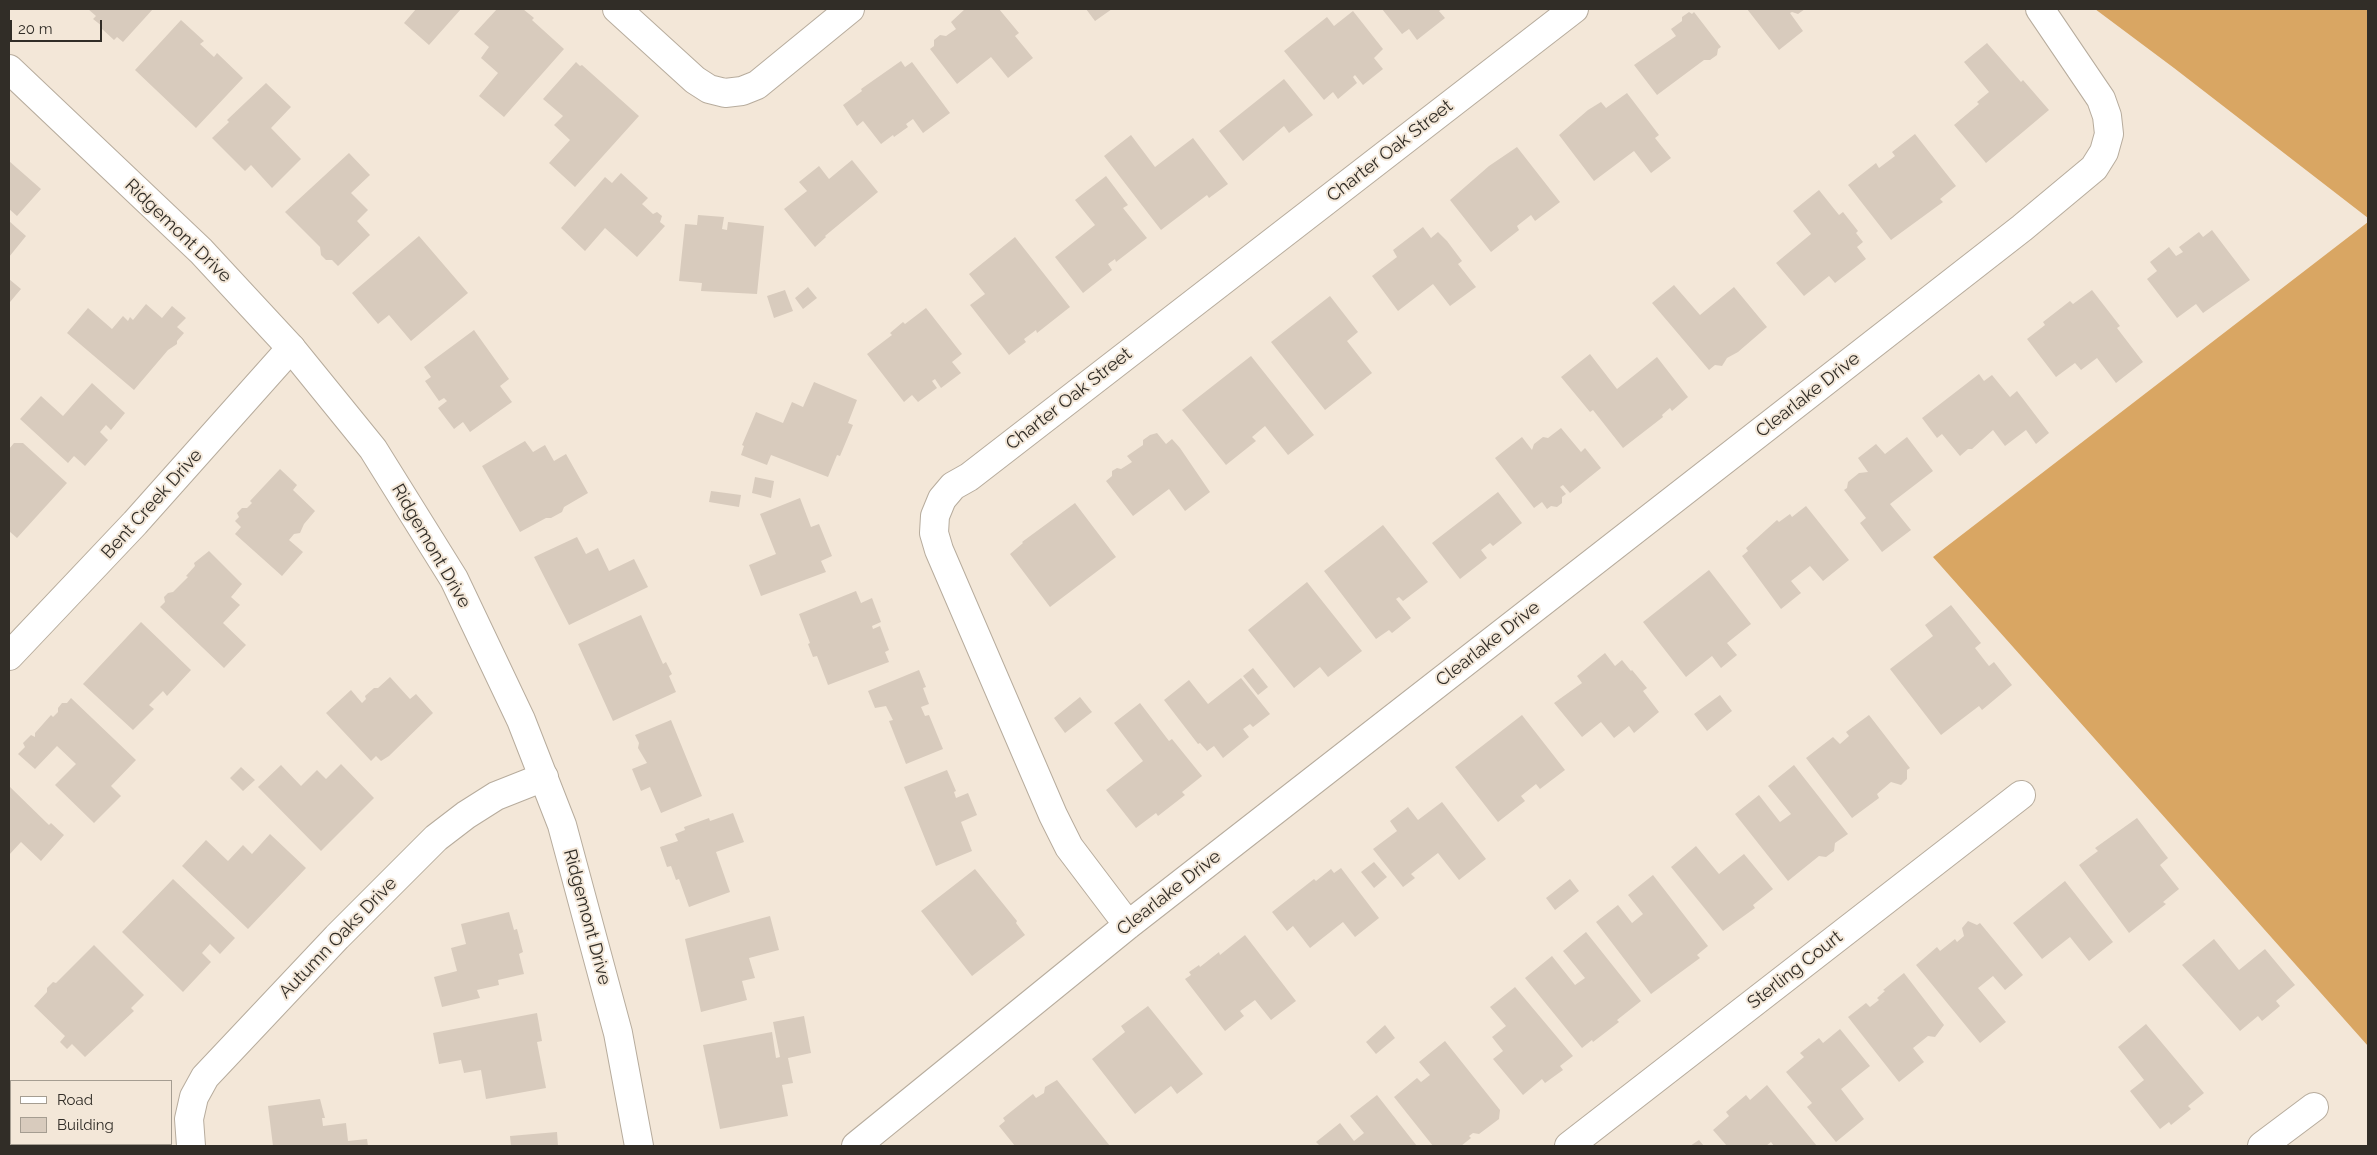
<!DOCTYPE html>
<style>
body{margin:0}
#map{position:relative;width:2377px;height:1155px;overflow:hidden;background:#f3e7d8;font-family:Raleway,sans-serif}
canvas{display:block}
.frame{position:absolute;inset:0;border:10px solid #312d27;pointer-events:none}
.legend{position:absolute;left:10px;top:1080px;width:162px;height:65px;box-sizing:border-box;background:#f3e7d8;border:1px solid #a59d91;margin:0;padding:6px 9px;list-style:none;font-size:15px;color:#312d27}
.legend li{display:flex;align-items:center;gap:10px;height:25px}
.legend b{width:25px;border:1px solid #a59d91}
.scale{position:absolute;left:10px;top:20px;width:92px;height:22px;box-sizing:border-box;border:2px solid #312d27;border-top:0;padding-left:6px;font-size:15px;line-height:18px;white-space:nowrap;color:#312d27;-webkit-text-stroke:4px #f3e7d8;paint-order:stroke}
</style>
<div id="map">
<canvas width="2377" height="1155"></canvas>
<div class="frame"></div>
<ul class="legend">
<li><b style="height:6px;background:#fff"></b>Road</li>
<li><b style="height:14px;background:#d8cbbd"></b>Building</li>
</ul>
<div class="scale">20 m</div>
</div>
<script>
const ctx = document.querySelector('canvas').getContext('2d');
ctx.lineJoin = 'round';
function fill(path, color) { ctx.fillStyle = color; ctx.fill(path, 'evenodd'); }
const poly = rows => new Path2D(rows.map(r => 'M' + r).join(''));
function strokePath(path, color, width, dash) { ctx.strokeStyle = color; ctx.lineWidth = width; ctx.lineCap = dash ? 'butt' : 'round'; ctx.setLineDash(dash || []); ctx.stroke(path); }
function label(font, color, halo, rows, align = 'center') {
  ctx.font = font + ' Raleway,sans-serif'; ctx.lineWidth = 4; ctx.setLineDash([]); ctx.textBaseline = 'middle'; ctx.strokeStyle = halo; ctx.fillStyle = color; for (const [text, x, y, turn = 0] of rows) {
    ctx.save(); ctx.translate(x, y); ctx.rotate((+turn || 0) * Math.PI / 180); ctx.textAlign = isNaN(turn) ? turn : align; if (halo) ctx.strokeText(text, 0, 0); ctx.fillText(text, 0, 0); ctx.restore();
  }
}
const forest = poly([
 [2095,9,2368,9,2368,218,2174,68],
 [2368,222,2368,1046,1933,557]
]);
const building = poly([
 [88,9,153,9,123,42,117,37,114,40,101,28,102,26,93,19,96,16],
 [416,9,461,9,429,45,404,23],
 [497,9,523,9,534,18,532,20,564,49,504,117,479,96,498,73,481,58,489,47,474,34],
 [965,9,999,9,1019,33,1015,36,1033,58,1008,78,991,57,957,84,930,49,934,46,934,40,940,35,946,36,956,29,951,22],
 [1086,9,1112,9,1095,21],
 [1382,9,1442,9,1439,11,1445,18,1417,40,1409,29,1402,34],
 [1747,9,1805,9,1798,14,1792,12,1790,13,1803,31,1779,50],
 [1353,11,1383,49,1374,58,1383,69,1363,85,1355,75,1353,77,1357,83,1338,99,1333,92,1324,100,1284,51,1327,17,1334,26],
 [1689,12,1692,14,1694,12,1721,47,1718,49,1717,55,1710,60,1704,60,1657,95,1634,65,1676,36,1671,29,1682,21,1682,17],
 [181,20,204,41,200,44,214,57,217,53,243,78,196,128,135,70],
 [1987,43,2021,82,2023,80,2049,110,1986,163,1954,125,1979,104,1977,102,1989,92,1964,62],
 [901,61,905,67,912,62,950,113,923,133,913,119,906,124,908,127,894,137,893,135,881,144,863,121,857,126,843,105,862,91,861,89],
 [576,62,580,66,582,65,639,116,575,187,549,163,570,140,554,125,563,116,543,99],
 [1284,79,1313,115,1289,133,1284,126,1243,161,1219,131],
 [266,83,291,107,271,128,301,159,272,188,251,165,245,171,212,138,229,122,227,120],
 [1627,93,1659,135,1655,138,1671,158,1651,173,1634,151,1594,181,1559,135,1588,110,1601,102,1606,108],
 [1915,134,1956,186,1940,199,1943,202,1891,240,1848,185,1876,163,1879,168,1895,156,1892,152],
 [1131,135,1155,167,1193,138,1228,184,1209,198,1207,195,1161,230,1104,156],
 [1517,147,1560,202,1535,221,1531,215,1517,226,1519,230,1491,252,1450,200,1489,166],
 [349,153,370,175,351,193,368,210,357,221,370,235,338,266,332,260,326,260,321,255,320,247,285,212],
 [852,160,878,192,825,236,826,237,815,247,784,209,807,191,799,182,819,166,829,179],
 [9,161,41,189,17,216,9,209],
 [621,173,648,198,642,204,653,214,657,212,662,216,660,222,665,226,637,257,605,228,585,251,561,228,605,177,612,183],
 [1106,176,1128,205,1123,208,1147,238,1116,262,1115,259,1108,264,1112,270,1083,293,1055,257,1095,225,1075,200],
 [1819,190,1839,215,1843,212,1858,231,1856,233,1863,242,1857,247,1866,259,1835,283,1829,276,1804,296,1776,263,1811,234,1793,211],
 [698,215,724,217,722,229,727,230,728,222,764,226,757,294,701,291,702,283,679,281,685,224,697,225],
 [9,221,26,236,9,257],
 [1423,227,1431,238,1438,232,1447,241,1462,261,1458,264,1476,287,1450,306,1433,284,1398,311,1372,276,1397,257,1393,250],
 [2212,230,2250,280,2203,313,2196,304,2177,318,2147,279,2157,271,2150,262,2169,247,2176,256,2183,252,2179,247,2199,232,2203,237],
 [419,236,468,293,411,341,389,315,378,324,352,293],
 [1015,237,1070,307,1037,333,1036,330,1024,339,1026,342,1009,355,970,305,985,294,969,274],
 [9,279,21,289,10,302,9,301],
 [1674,285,1700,315,1734,287,1767,327,1738,352,1727,358,1722,366,1715,365,1709,370,1652,303],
 [808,287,817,298,803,309,795,298],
 [785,290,793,311,774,318,767,296],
 [2092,290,2120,326,2117,328,2143,362,2116,383,2097,358,2081,370,2075,363,2056,377,2027,339,2045,325,2043,322,2070,301,2073,304],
 [1330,296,1358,332,1347,341,1372,373,1325,410,1271,342],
 [146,304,162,318,172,306,186,318,177,327,184,333,177,341,177,344,168,350,134,390,67,333,88,308,112,329,123,316,128,321,130,317,133,320],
 [926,308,962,354,952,362,961,373,941,388,935,379,932,381,937,388,918,402,912,395,904,402,867,354,892,335,890,333,903,322,905,324],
 [474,330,509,379,500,386,512,402,470,432,463,422,454,429,438,408,447,401,444,398,439,401,425,381,431,377,424,367],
 [1590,354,1617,389,1657,357,1688,397,1672,411,1670,408,1662,415,1663,417,1623,448,1593,410,1590,412,1561,377],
 [1251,356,1314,435,1288,455,1265,426,1252,437,1256,441,1226,465,1182,410],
 [1979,374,1984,381,1992,375,2010,397,2017,391,2049,433,2036,444,2026,430,2005,446,1993,430,1972,449,1968,449,1960,456,1942,434,1937,438,1922,418],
 [814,382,857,400,848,423,853,425,840,456,837,455,828,477,771,455,767,465,741,455,744,446,742,445,756,412,783,423,792,402,803,407],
 [92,383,125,413,111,430,106,425,100,432,108,440,85,466,74,456,68,463,20,419,41,396,63,416],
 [1561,428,1581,452,1585,448,1601,468,1570,493,1563,485,1560,487,1566,494,1562,497,1562,503,1557,507,1551,506,1547,509,1542,502,1534,508,1495,458,1522,437,1532,450,1534,444,1543,437,1548,438],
 [1157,433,1166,444,1172,439,1180,448,1210,492,1185,511,1169,489,1133,516,1106,481,1112,476,1112,471,1117,468,1121,469,1132,462,1127,456,1143,445,1143,440,1150,435],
 [1907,437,1933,471,1890,504,1911,530,1882,552,1860,523,1866,518,1844,490,1847,488,1848,482,1859,473,1868,472,1858,458,1876,444,1885,454],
 [525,441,533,452,545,445,554,461,566,454,588,493,564,507,562,512,551,518,546,518,520,532,482,466],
 [14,443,23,443,67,483,17,538,9,531,9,449],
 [280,469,297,485,293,490,315,511,304,524,300,533,294,534,289,540,303,552,282,576,235,534,241,527,235,521,239,517,237,513,242,508,247,508,252,503,250,501],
 [755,477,774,481,771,498,752,493],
 [711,491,741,495,739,507,709,502],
 [1498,492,1522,523,1493,546,1490,543,1481,550,1487,558,1460,579,1432,543],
 [800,498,811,527,819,524,832,556,821,561,826,572,761,596,749,565,776,554,760,514],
 [1075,503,1116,557,1050,607,1010,554,1023,543,1022,542],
 [1806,506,1849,560,1823,581,1810,566,1791,581,1801,593,1781,609,1742,556,1748,551,1746,548,1777,520,1779,522,1790,514,1792,517],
 [1383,525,1428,582,1403,601,1399,597,1396,599,1411,618,1392,633,1389,630,1376,639,1324,571],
 [577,537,586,554,598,548,609,571,634,559,648,587,569,625,534,557],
 [209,551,242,584,231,597,240,605,223,623,246,645,224,668,160,607,165,602,164,597,168,593,173,592,188,577,186,576,195,566,194,563],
 [1709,570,1751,624,1727,643,1737,655,1721,668,1712,656,1686,677,1643,622],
 [1307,582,1362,651,1328,677,1320,667,1294,688,1248,630],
 [856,591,861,603,872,598,881,622,872,626,873,629,880,626,889,650,885,652,889,662,828,685,817,656,813,657,808,644,810,643,799,614],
 [1951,605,1981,643,1975,648,1989,666,1994,662,2012,685,1982,710,1979,706,1941,735,1890,669,1933,636,1925,625],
 [641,615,663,664,666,662,672,674,669,676,676,692,613,721,578,644],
 [141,622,191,670,167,696,163,691,149,705,154,709,133,730,83,684],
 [1605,653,1615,666,1622,660,1631,671,1632,670,1647,688,1643,691,1659,712,1634,733,1629,726,1614,738,1601,722,1582,737,1554,703,1582,683,1577,676],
 [1253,668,1268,687,1258,695,1243,676],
 [919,670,926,687,923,688,929,704,921,707,925,716,929,715,943,749,906,764,889,721,893,720,886,706,875,708,868,691],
 [390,677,410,699,416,694,433,713,389,756,381,761,376,756,371,761,326,713,351,690,362,703,366,699,365,696,374,688,378,688],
 [1241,678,1270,714,1253,727,1250,724,1243,729,1249,737,1223,758,1214,746,1207,751,1200,743,1198,744,1164,700,1189,680,1208,704],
 [1720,695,1732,711,1707,731,1694,714],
 [1080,697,1092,712,1065,733,1054,718],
 [71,698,136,760,111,786,121,796,94,823,55,785,76,764,57,746,35,769,18,754,25,747,23,743,31,735,35,737,35,733,51,715,53,717,58,712,58,708,62,703,67,703],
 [1140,703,1169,741,1172,739,1202,776,1182,792,1185,795,1158,816,1156,813,1136,828,1106,790,1143,761,1114,723],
 [1522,715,1565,770,1540,789,1536,784,1521,796,1525,801,1498,822,1455,767],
 [1869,715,1910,768,1907,770,1907,779,1901,785,1891,782,1877,794,1879,798,1852,818,1806,758,1833,737,1840,744,1849,736,1846,732],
 [671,720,702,796,661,813,650,787,641,791,632,769,647,763,638,748,639,743,635,735],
 [341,764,374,798,321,851,258,787,281,765,301,786,317,770,326,779],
 [1794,765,1848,834,1835,843,1834,851,1826,857,1819,856,1788,881,1735,814,1759,795,1780,822,1791,814,1768,786],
 [241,767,255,780,243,791,230,778],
 [947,770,956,791,954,792,956,798,968,793,977,815,961,822,972,851,936,866,904,787],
 [9,786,49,825,51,823,64,835,41,861,21,842,9,855],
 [1442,802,1486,859,1459,880,1438,853,1411,874,1415,878,1403,887,1373,849,1397,831,1390,821,1408,807,1418,820],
 [733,813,744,842,716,852,730,892,689,907,679,879,676,880,671,866,667,867,660,847,678,841,675,834,685,830,684,827,709,818,710,821],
 [2137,818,2168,858,2160,865,2179,889,2163,902,2166,904,2129,933,2079,865,2098,851,2095,848],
 [270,834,306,868,248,929,182,866,206,840,228,861,243,845,252,854],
 [1696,846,1719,874,1744,854,1773,889,1753,905,1755,908,1723,931,1671,867],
 [1374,862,1387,877,1374,888,1361,872],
 [1341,868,1379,918,1355,937,1343,922,1310,948,1293,926,1287,931,1272,912,1314,879,1316,881,1331,869,1334,873],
 [975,869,1017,921,1016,923,1025,935,972,976,921,911],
 [1653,875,1708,946,1697,955,1700,958,1651,994,1596,922,1618,905,1632,923,1643,914,1628,895],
 [173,879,235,938,220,954,210,944,202,953,211,962,183,992,122,932],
 [1570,879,1579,891,1555,910,1546,898],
 [2065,881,2113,942,2089,961,2070,937,2042,959,2013,923],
 [509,912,514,930,517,929,523,952,519,954,524,974,498,980,499,985,477,990,480,998,442,1007,434,977,457,971,451,948,466,944,461,924],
 [770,916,779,950,749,958,755,978,742,981,747,1000,701,1012,685,939],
 [1968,921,1977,925,1980,923,2023,975,2005,990,1993,976,1978,988,2006,1022,1980,1043,1916,965,1937,947,1940,951,1955,939,1957,942,1964,936,1962,928],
 [1586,932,1641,1001,1617,1020,1619,1022,1593,1042,1592,1040,1582,1048,1525,978,1552,956,1575,985,1585,978,1563,951],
 [1245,935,1296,1001,1271,1020,1255,1000,1240,1011,1244,1016,1225,1031,1185,979,1191,975,1189,972,1199,965,1200,967,1219,952,1220,955],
 [2214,939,2239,970,2265,949,2295,985,2276,1001,2280,1006,2262,1021,2258,1016,2240,1031,2182,965],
 [94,945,144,995,131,1008,134,1011,85,1057,72,1044,67,1049,60,1042,65,1036,34,1006,47,992,47,988,53,982,56,983],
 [1904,973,1944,1025,1935,1037,1928,1036,1913,1048,1924,1062,1899,1082,1848,1017,1866,1003,1870,1007,1879,1000,1877,998,1885,991,1883,990],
 [1515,987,1573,1056,1560,1066,1563,1070,1545,1083,1542,1079,1523,1095,1493,1059,1503,1051,1492,1037,1506,1026,1490,1007],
 [1148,1006,1203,1074,1177,1094,1171,1086,1135,1114,1092,1059,1125,1032,1121,1026],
 [537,1013,542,1041,537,1042,546,1088,486,1099,481,1070,464,1073,461,1060,439,1064,433,1033],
 [804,1016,811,1053,788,1058,793,1083,782,1085,788,1116,720,1129,703,1045,772,1032,776,1058,780,1057,773,1022],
 [2146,1024,2204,1093,2188,1106,2191,1109,2171,1125,2169,1122,2160,1129,2130,1091,2144,1080,2118,1047],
 [1385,1025,1395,1038,1376,1054,1366,1042],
 [1840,1029,1870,1066,1841,1089,1864,1119,1836,1142,1807,1107,1812,1103,1786,1072,1804,1057,1800,1053,1819,1038,1823,1043],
 [1445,1041,1500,1110,1499,1119,1479,1134,1473,1133,1469,1136,1471,1138,1461,1146,1433,1146,1394,1097,1417,1078,1421,1082,1430,1075,1419,1062],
 [1057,1080,1110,1146,1015,1146,999,1126,1005,1121,1003,1118,1033,1094,1036,1098,1044,1093,1045,1087],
 [1767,1085,1817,1146,1774,1146,1771,1142,1766,1146,1727,1146,1713,1130,1729,1116,1726,1112,1746,1095,1750,1100],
 [9,1091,11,1091,11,1124,9,1124],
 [1377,1095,1417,1146,1320,1146,1316,1142,1340,1123,1354,1141,1364,1133,1350,1116],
 [320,1099,325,1118,322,1118,323,1126,346,1123,348,1141,367,1139,368,1146,273,1146,268,1106],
 [557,1132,558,1146,511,1146,510,1136],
 [1699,1140,1704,1146,1690,1146],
 [38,1144,81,1144,83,1146,38,1146]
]);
const street = poly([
 [617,9,695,80,709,89,725,93,742,91,757,85,850,9],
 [9,656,135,523,291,348],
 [1128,925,1069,847,1053,815,939,550,934,533,935,516,942,499,953,486,969,477,1574,9],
 [191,1146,189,1119,194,1097,205,1077,337,937,436,838,466,815,496,796,544,777],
 [856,1146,1128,925,2022,228,2094,168,2104,152,2109,134,2107,116,2101,99,2040,9],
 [1569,1146,2021,795],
 [2262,1146,2314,1107]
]);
const secondary = poly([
 [9,69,201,251,291,348,373,449,454,579,521,720,562,825,618,1033,639,1146]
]);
const streetNames = [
 ["Charter Oak Street",1390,151,-38],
 ["Ridgemont Drive",178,231,44],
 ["Clearlake Drive",1808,395,-38],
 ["Charter Oak Street",1069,399,-38],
 ["Bent Creek Drive",152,504,-48],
 ["Ridgemont Drive",431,546,60],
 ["Clearlake Drive",1488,644,-38],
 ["Clearlake Drive",1169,893,-38],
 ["Ridgemont Drive",587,917,75],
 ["Autumn Oaks Drive",338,938,-46],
 ["Sterling Court",1795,970,-38]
];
fill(forest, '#d9a663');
fill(building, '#d8cbbd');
strokePath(street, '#b7ac9d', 30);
strokePath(secondary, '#b7ac9d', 30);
strokePath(street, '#fff', 28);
strokePath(secondary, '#fff', 28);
label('18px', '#312d27', '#f3e7d8', streetNames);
</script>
